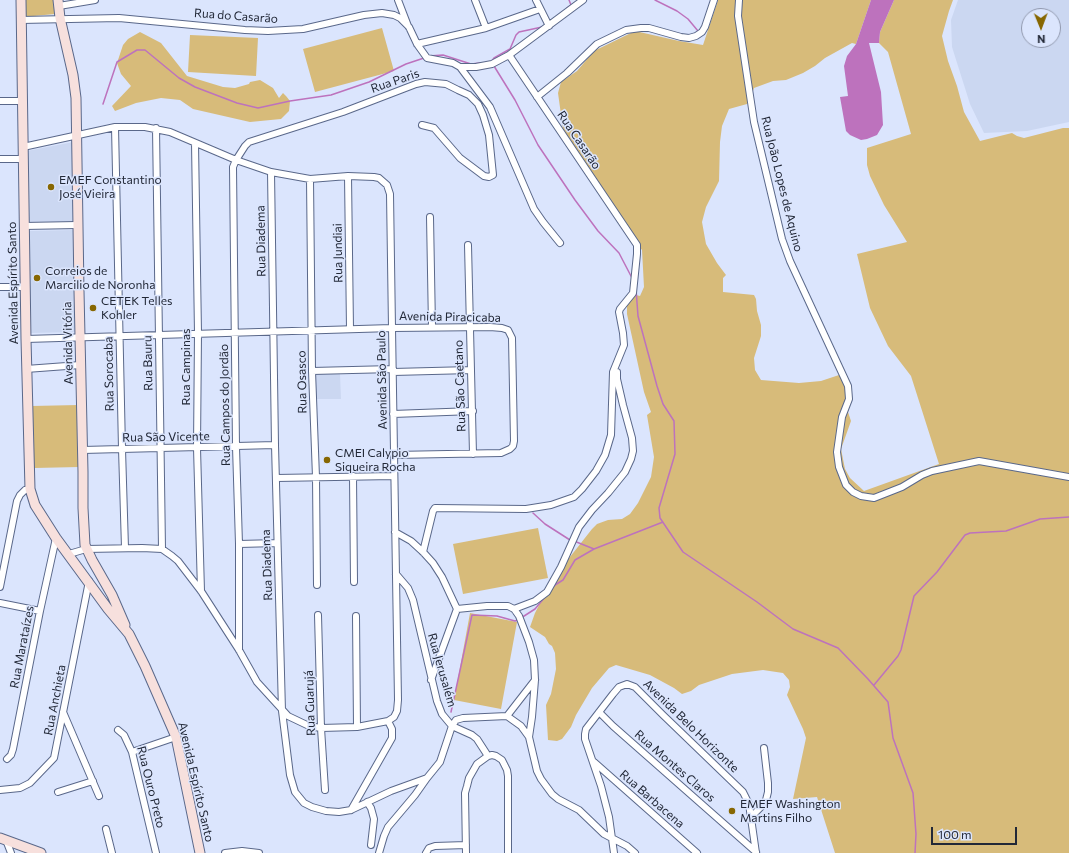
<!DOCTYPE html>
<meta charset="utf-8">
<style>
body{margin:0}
#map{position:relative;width:1069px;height:853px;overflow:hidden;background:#dbe5fd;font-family:Commissioner,sans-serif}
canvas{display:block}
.north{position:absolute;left:1021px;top:8px;width:40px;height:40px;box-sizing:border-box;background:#dbe5fd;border:1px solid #9199ae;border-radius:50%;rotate:179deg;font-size:11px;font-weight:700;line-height:16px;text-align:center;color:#222837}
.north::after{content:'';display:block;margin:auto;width:14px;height:18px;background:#876702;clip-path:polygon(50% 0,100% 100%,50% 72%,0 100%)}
.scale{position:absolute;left:931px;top:827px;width:86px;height:18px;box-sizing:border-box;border:2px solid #222837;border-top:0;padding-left:5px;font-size:12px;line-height:14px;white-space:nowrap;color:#222837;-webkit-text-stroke:3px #dbe5fd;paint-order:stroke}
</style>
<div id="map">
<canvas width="1069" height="853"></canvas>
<div class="north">N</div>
<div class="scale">100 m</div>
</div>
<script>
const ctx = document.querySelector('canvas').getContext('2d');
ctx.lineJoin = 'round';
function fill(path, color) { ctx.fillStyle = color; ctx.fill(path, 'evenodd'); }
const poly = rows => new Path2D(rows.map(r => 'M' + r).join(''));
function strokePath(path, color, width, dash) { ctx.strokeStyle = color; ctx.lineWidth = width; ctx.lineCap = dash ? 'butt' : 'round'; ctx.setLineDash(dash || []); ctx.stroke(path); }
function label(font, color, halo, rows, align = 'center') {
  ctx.font = font + ' Commissioner,sans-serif'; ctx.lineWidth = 3; ctx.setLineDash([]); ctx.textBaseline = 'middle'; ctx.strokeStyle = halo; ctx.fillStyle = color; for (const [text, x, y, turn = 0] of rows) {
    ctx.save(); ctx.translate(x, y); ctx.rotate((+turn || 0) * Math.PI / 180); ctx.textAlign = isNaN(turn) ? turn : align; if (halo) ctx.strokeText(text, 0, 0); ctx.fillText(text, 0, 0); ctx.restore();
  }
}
const built = poly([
 [958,0,1069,0,1069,122,1027,131,984,133,970,104,952,47,951,20],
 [1029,16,1053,16,1053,40,1029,40],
 [73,142,74,222,28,223,27,151],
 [74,230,76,332,31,333,28,231],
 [317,374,340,374,341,399,315,399,314,378]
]);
const green = poly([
 [23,0,53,0,55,14,23,17],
 [718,0,871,0,856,44,852,43,825,58,815,66,803,73,786,80,773,81,754,88,750,100,747,104,729,109,722,126,720,142,719,181,706,207,702,222,706,244,717,263,726,275,723,278,723,292,754,295,756,299,757,311,761,325,761,336,754,358,755,370,761,380,799,383,821,381,839,375,845,382,849,407,848,412,851,421,841,449,845,469,850,478,864,491,939,464,911,376,888,346,870,308,857,254,907,242,884,205,870,176,867,165,867,148,911,134,888,52,879,43,880,32,894,0,953,0,949,11,942,36,948,61,957,86,964,112,980,141,1012,133,1017,136,1024,138,1063,128,1069,128,1069,853,835,853,817,797,793,799,806,738,803,729,787,695,790,687,789,680,783,673,763,670,732,674,699,685,691,691,682,694,674,688,650,675,616,665,609,668,592,688,576,715,571,727,562,739,557,741,548,740,546,705,551,694,556,669,555,653,552,646,549,644,545,637,530,627,535,613,541,601,557,581,566,562,592,529,597,524,608,520,622,519,630,514,638,503,651,477,654,457,647,415,651,412,644,392,627,314,627,303,632,296,636,295,640,296,644,287,642,250,633,239,573,148,563,129,558,93,561,82,577,71,594,51,635,31,679,41,703,45],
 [382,28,394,71,315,92,303,49],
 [140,32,161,43,187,76,223,87,235,88,249,84,250,82,260,80,273,88,279,98,283,93,286,96,290,101,289,111,281,119,250,122,193,109,180,100,161,98,136,103,115,111,112,106,131,86,121,74,117,63,123,45,128,39],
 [190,35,258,38,256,76,188,72],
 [78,405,79,467,34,468,32,406],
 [538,528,548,578,463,594,453,544],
 [470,613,517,622,501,709,454,700]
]);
const water = poly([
 [871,0,894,0,880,32,879,43,869,43,881,92,883,125,877,135,867,139,861,140,850,135,846,131,840,97,848,96,844,66,847,56,856,44]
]);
const stream = poly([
 [655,0,677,11,688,19,698,31],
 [567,8,571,5,569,0],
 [429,56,443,55,471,64,480,63],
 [491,62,494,58,510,49,516,35,519,32,542,27],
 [494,66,515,100,538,145,575,200,598,231,619,253,632,278],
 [103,104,117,62,137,50,145,50,179,78,195,87,237,103,258,108,290,101,331,95,369,82,406,64,424,58],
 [636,289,638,316,657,386,663,404,674,421,675,454,659,508,660,518,683,552,757,602,793,629,838,648,868,679,888,702,893,738,913,793,916,834,915,853],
 [533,513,545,524,570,540],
 [574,541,594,549],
 [521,618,535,609,555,585,563,580,575,560,594,549,663,522],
 [874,685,898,656,901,650,914,596,937,572,965,535,970,533,1006,531,1040,519,1069,517],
 [451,712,472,615,497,616,515,621,518,620]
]);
const street = poly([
 [398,0,408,26],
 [475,0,486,28],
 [536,0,549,26],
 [739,0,738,16,754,122,782,239,790,261,848,386,849,399,842,417,837,452,839,467,846,485,853,492,861,496,874,498,902,487,922,475,932,471,979,461,1069,477],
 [59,6,95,0],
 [21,20,119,18,245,30,268,31,303,29,364,15,382,13,394,15,400,18,409,27,417,44,427,58,453,63,460,67,476,67,492,64,509,55,583,0],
 [417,44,486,28,540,9],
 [460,67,490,107,534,209,543,222,560,243],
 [537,97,567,73,597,44,626,30,641,28,649,28,681,37,689,38,696,36,702,32,705,27,714,0],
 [0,101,23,101],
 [115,127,122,449,125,548],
 [156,128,162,549],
 [195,143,198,333,197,448,201,591],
 [23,147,115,127,145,127,170,132,236,160,271,172,310,179,348,176,374,177,379,178,387,185,390,194,392,328,398,700,397,711,394,717,388,721,357,727,321,728,309,726,288,716,257,682,239,650,201,591,178,561,172,556,162,549,142,548,86,549,69,554],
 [0,159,23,159],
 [271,172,275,445,282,711,290,775,295,792,304,803,312,807,326,811,339,812,351,810,391,791,427,778,440,762,452,726,456,720,463,718,507,716,521,726,529,737,537,771,541,779,552,794,558,799,579,810,604,834,627,846,635,853],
 [348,176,350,329],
 [310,179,312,371,316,477,317,585],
 [430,217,432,327],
 [24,226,77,225],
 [468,245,473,454],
 [0,287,25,287],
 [26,339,392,328,490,327,502,328,508,330,512,338,514,441,513,446,510,449,501,453,394,455],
 [26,369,80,365],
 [312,371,393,369],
 [393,372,471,370],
 [393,414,473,411],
 [83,450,275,445],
 [353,476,354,582],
 [276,478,394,476],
 [395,532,411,541,423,552,433,563,442,577,457,609],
 [239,544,277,543],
 [423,552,433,511,435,508,526,509,551,505,574,497,582,489,596,471,605,455,611,435,613,372,624,345,623,333,619,312,620,309,633,293,637,254,637,245,509,55],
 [396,574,408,588,413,600,437,701,442,714,452,726,472,735,477,739,488,756],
 [0,587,17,501,20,495,25,490,30,489],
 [0,603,40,611],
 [457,609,487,606,508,606,514,609,519,616,529,642,534,660,535,680,532,717,529,737],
 [514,609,535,601,547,592,561,567,579,527,592,510,608,493,625,472,631,459,633,451,632,438,623,405,617,379,617,372],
 [318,615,321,728,325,790],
 [356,616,357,727],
 [239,650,239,544,236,447,233,167,236,160,245,146,249,142,343,112,416,84,425,82,446,84,458,90,469,95,478,104,483,115,489,135,493,175,489,177,484,176,460,158,434,128,422,125],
 [431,680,457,609],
 [63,712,99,796],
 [599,712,613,726,756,852],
 [507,716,535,680],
 [118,730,124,735,132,752,156,853],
 [132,752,176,737],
 [7,759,11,755,13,749,40,611,56,538],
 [594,762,697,853],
 [0,790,20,788,30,783,54,758,89,581],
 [58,792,93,781],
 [367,802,371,808,374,819,371,845],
 [351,810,392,738,392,729,388,721],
 [751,817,761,807,766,800,768,792,768,783,764,748],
 [106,829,112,853],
 [6,840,11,853],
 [225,853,242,851,259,853],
 [379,853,384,836,388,827,415,795,427,778],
 [426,853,429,848,435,846,466,845],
 [466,853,465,793,467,786,469,778,477,764,488,756,492,755,496,756,502,760,507,770,508,776,508,853],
 [614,853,609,817,601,786,585,739,585,734,586,729,613,694,619,687,627,684,635,687,663,715,743,792,749,804,756,853]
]);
const secondary = poly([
 [21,0,26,339,30,489,35,505,56,538,108,609,129,634,145,666,176,737,200,853],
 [58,0,60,18,73,75,76,98,79,291,83,472,83,508,85,545,92,560,112,595,125,625],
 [0,838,41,853]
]);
const markers = [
 [51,187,4,"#876702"],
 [37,278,4,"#876702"],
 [93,308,4,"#876702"],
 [327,460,4,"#876702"],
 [732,811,4,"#876702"]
];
const streetNames = [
 ["Rua do Casarão",236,16,4],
 ["Rua Paris",395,81,-19],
 ["Rua Casarão",579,140,56],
 ["Rua João Lopes de Aquino",782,184,76],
 ["Rua Diadema",261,241,-91],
 ["Rua Jundiai",338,253,-91],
 ["Avenida Espírito Santo",13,283,-91],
 ["Avenida Piracicaba",450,317,1],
 ["Avenida Vitória",68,343,-91],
 ["Rua Bauru",148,363,-91],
 ["Rua Campinas",186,367,-90],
 ["Rua Sorocaba",109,374,-91],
 ["Avenida São Paulo",382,380,-91],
 ["Rua Osasco",302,382,-91],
 ["Rua São Caetano",460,386,-92],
 ["Rua Campos do Jordão",225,405,-91],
 ["Rua São Vicente",166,437,-1],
 ["Rua Diadema",267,565,-92],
 ["Rua Marataízes",22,647,-79],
 ["Rua Jerusalém",442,670,74],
 ["Rua Anchieta",55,700,-79],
 ["Rua Guarujá",310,703,-92],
 ["Avenida Belo Horizonte",691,726,44],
 ["Rua Montes Claros",675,766,41],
 ["Avenida Espírito Santo",196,782,77],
 ["Rua Ouro Preto",151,787,76],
 ["Rua Barbacena",652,799,41]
];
const poiNames = [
 ["EMEF Constantino",59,180],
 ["José Vieira",59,194],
 ["Correios de",45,271],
 ["Marcilio de Noronha",45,285],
 ["CETEK Telles",101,301],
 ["Kohler",101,315],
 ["CMEI Calypio",335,453],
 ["Siqueira Rocha",335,467],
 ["EMEF Washington",740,804],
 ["Martins Filho",740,818]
];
fill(built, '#cbd7f1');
fill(green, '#d7bb7a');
fill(water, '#bd72bd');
strokePath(stream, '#bd72bd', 1.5);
strokePath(street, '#5a688a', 8);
strokePath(secondary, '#5a688a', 11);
strokePath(street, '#fff', 6);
strokePath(secondary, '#f7e0dd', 9);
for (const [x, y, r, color] of markers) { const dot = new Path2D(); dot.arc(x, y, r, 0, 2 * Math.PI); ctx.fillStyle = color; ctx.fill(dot); strokePath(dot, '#dbe5fd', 1.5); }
label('12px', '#222837', '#dbe5fd', streetNames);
label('12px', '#222837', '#dbe5fd', poiNames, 'left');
</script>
